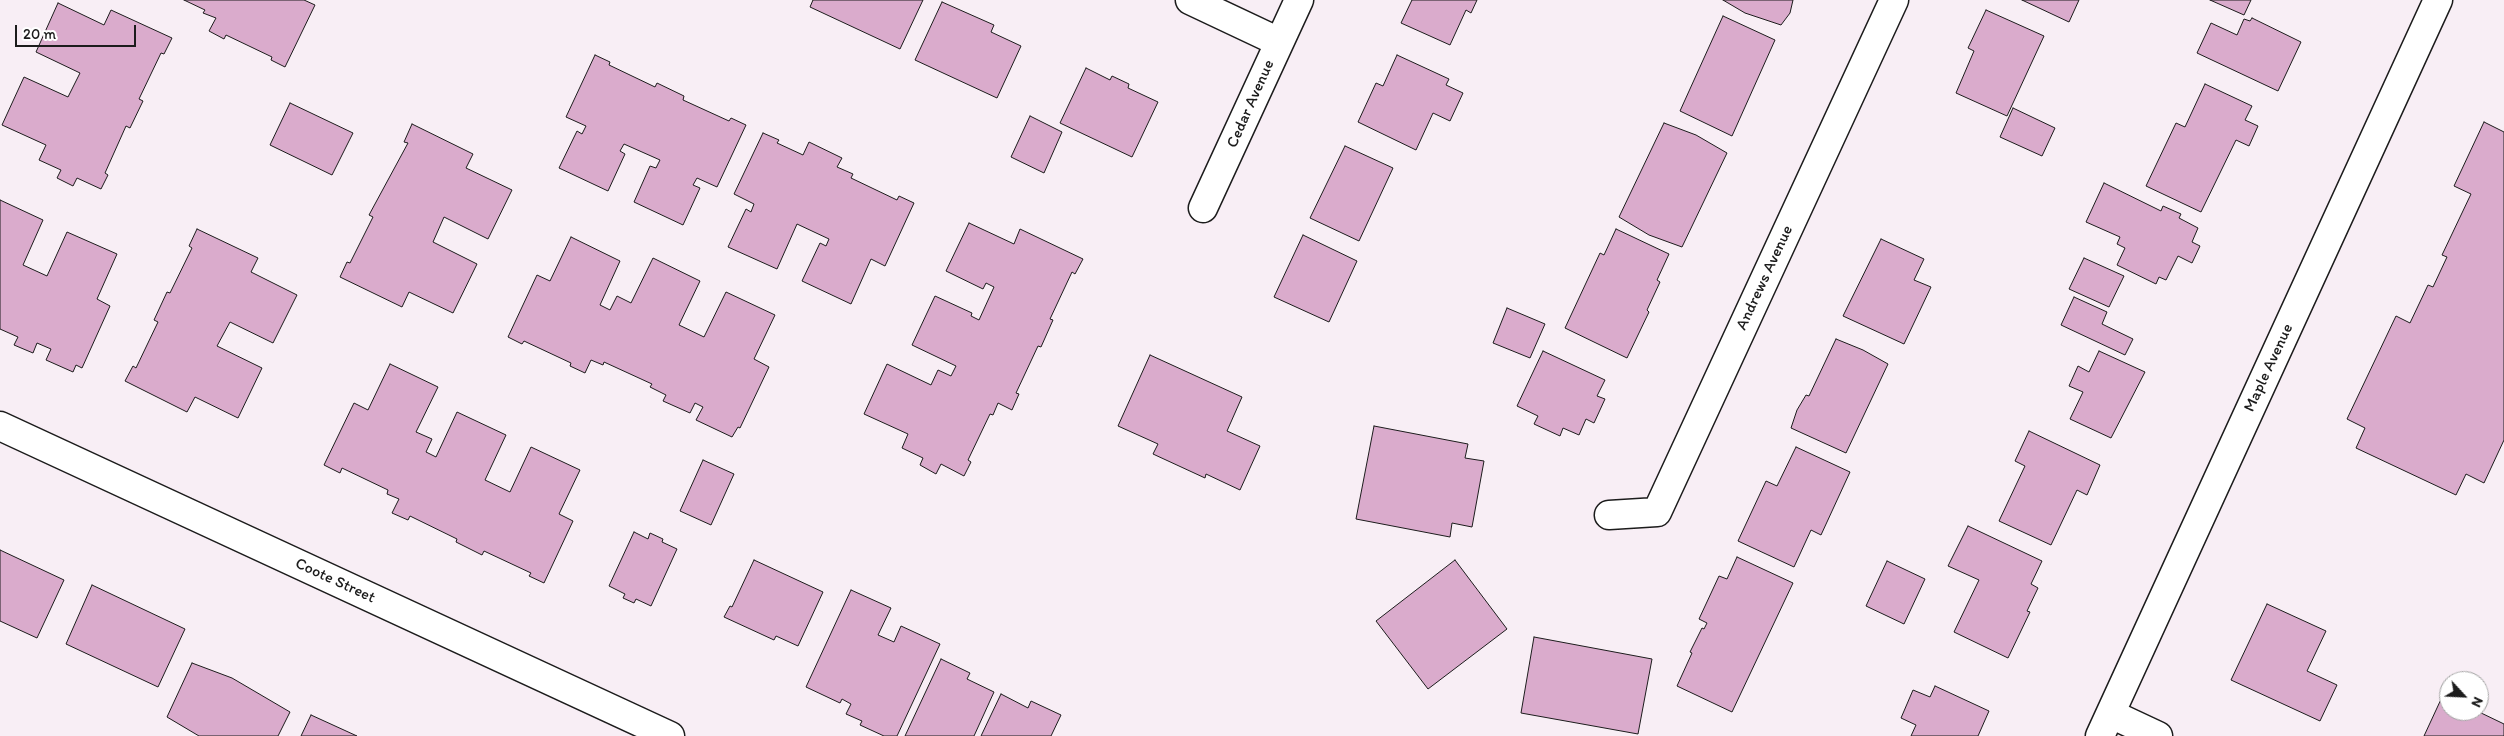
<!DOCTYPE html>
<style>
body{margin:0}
#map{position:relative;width:2504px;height:736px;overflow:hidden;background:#f8eef5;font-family:Itim,sans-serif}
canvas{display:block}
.north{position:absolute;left:2439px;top:671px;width:50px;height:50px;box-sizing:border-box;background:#fff;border:1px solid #a4a4a4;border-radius:50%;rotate:115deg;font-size:14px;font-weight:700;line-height:20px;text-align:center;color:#1c1c1c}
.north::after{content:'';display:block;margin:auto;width:18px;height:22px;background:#1c1c1c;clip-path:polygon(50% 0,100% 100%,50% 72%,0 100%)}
.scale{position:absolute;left:15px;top:25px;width:121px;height:22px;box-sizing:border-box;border:2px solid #1c1c1c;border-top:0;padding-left:6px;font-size:15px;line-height:18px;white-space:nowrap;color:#1c1c1c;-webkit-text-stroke:4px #fff;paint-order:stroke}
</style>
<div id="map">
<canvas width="2504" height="736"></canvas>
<div class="north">N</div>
<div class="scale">20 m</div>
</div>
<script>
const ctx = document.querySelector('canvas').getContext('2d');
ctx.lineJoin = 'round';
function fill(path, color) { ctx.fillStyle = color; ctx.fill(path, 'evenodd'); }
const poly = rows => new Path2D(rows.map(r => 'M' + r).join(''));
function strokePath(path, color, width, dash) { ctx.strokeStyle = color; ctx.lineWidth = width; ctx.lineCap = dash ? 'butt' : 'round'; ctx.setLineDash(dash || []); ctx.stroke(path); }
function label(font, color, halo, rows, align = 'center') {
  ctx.font = font + ' Itim,sans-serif'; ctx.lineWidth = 5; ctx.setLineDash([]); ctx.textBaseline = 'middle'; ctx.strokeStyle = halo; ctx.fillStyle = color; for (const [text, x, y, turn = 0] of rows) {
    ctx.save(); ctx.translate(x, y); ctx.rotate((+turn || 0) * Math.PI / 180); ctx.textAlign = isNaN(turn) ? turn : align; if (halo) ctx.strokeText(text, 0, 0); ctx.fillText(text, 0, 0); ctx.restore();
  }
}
const building = poly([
 [184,0,304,0,315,5,285,67,271,60,272,57,226,35,224,39,209,31,216,18,203,13,205,10,184,0],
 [813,0,923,0,900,49,810,7,813,0],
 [1412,0,1477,0,1471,13,1466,10,1450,45,1401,23,1412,0],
 [1723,0,1793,0,1790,13,1781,25,1745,13,1723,0],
 [2022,0,2079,0,2069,22,2022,0],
 [2210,0,2251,0,2244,15,2210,0],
 [942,2,994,25,991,32,1021,46,997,98,915,60,942,2],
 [58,3,104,25,111,10,172,38,164,54,161,53,139,99,143,101,130,128,126,126,105,173,108,175,101,189,77,178,73,186,57,178,61,170,39,160,46,145,2,125,24,77,68,97,80,73,36,52,58,3],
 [1986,10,2044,36,2007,116,1956,93,1974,51,1968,48,1986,10],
 [1723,16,1775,40,1732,136,1680,111,1723,16],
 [2252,18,2301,42,2278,91,2197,53,2211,23,2237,35,2244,19,2250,21,2252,18],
 [595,55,610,62,609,65,655,87,657,83,684,96,683,100,729,121,731,118,746,125,717,187,697,178,693,185,700,188,683,225,634,202,650,166,656,168,660,160,624,144,620,151,625,154,608,191,559,168,577,131,582,134,586,126,566,117,595,55],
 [1397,55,1449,79,1446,85,1463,93,1450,121,1433,113,1416,150,1358,122,1376,83,1383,86,1397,55],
 [1086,68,1110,80,1112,76,1129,84,1128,88,1158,102,1132,157,1060,123,1086,68],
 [2205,84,2252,106,2245,120,2258,126,2249,146,2236,140,2201,212,2146,186,2176,123,2185,127,2205,84],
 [290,103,353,133,332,175,270,145,290,103],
 [2013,108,2055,128,2042,156,2000,137,2013,108],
 [1030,116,1062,132,1044,173,1011,157,1030,116],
 [2484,122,2504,132,2504,440,2484,483,2466,474,2456,495,2356,448,2365,428,2347,419,2396,316,2410,323,2428,285,2433,287,2447,257,2442,255,2471,194,2454,186,2484,122],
 [1664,123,1696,135,1727,153,1682,247,1649,235,1619,217,1664,123],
 [412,124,473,154,466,168,512,190,488,239,444,217,433,242,477,264,453,313,409,292,402,307,340,277,347,262,350,263,373,217,369,215,408,143,404,142,412,124],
 [763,133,779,140,777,143,803,155,809,142,842,158,837,167,853,174,851,178,897,200,899,196,914,203,885,266,871,259,851,304,802,281,820,243,826,246,829,239,797,224,777,269,728,247,746,209,751,212,754,204,734,194,763,133],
 [1345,146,1393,168,1359,241,1310,218,1345,146],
 [2104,183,2161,211,2163,206,2181,214,2179,218,2198,228,2192,242,2200,246,2192,263,2178,256,2166,280,2159,277,2156,284,2117,265,2125,248,2117,244,2120,237,2086,222,2104,183],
 [0,200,43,220,23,265,47,276,67,232,117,254,97,299,110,306,82,368,76,365,73,372,46,360,51,349,37,343,33,353,14,345,18,337,0,329,0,200],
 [969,223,1014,244,1020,229,1083,259,1075,274,1072,272,1050,319,1053,320,1041,347,1038,346,1016,393,1019,394,1012,410,998,403,993,415,990,414,968,460,971,462,964,476,941,464,936,474,920,465,923,458,902,448,908,434,864,414,887,364,931,385,938,370,951,376,956,366,912,345,935,296,972,313,971,316,979,320,994,287,986,283,983,289,946,271,969,223],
 [197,229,258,258,251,272,297,295,273,343,230,322,217,346,262,368,238,418,195,397,187,412,125,381,133,366,136,368,158,322,154,320,167,292,170,293,192,248,189,246,197,229],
 [1616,229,1669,254,1657,280,1660,282,1647,310,1649,312,1627,358,1565,328,1600,253,1604,255,1616,229],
 [1303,235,1357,261,1329,322,1274,297,1303,235],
 [571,237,620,261,600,305,610,310,617,296,631,303,653,258,700,281,679,325,704,337,726,292,775,315,754,359,769,367,740,428,738,427,732,437,696,420,703,407,695,403,690,413,663,401,666,395,650,387,652,384,604,362,603,365,591,360,585,373,570,366,571,363,524,341,522,344,508,337,537,275,550,281,571,237],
 [1881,239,1924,259,1914,280,1931,287,1904,344,1843,316,1881,239],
 [2084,258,2124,276,2109,307,2069,289,2084,258],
 [2074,297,2107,312,2102,324,2133,339,2125,355,2061,325,2074,297],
 [1507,308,1545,324,1530,358,1493,343,1507,308],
 [1836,339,1863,350,1888,364,1846,453,1791,428,1797,410,1806,395,1809,396,1836,339],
 [1543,351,1605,380,1597,396,1605,399,1594,423,1586,419,1579,435,1563,428,1560,436,1534,424,1538,416,1517,406,1543,351],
 [2099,351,2145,372,2111,438,2070,419,2083,392,2069,386,2078,366,2089,372,2099,351],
 [1150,355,1242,397,1227,431,1260,446,1240,490,1206,474,1205,478,1153,454,1158,444,1118,426,1150,355],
 [390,364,438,387,416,432,432,439,426,452,436,457,457,412,506,435,485,480,510,492,531,447,580,470,559,514,573,521,544,583,529,576,531,573,484,551,482,555,456,542,457,539,410,516,408,520,392,513,399,499,387,494,388,490,342,468,340,473,324,465,354,403,368,410,390,364],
 [1374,426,1468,444,1465,458,1484,461,1472,527,1452,523,1450,537,1356,519,1374,426],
 [2029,431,2100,465,2087,495,2077,490,2051,545,1999,521,2025,466,2015,461,2029,431],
 [1796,447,1850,472,1821,535,1811,530,1794,567,1738,541,1766,481,1777,486,1796,447],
 [703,460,734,474,711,525,680,511,703,460],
 [1968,526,2042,561,2031,584,2038,588,2027,611,2030,612,2008,658,1954,632,1979,580,1948,566,1968,526],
 [634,532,648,539,650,533,663,539,662,542,677,549,651,606,636,599,634,603,623,598,625,594,609,586,634,532],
 [0,550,64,580,37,638,0,621,0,550],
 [1737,557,1793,583,1732,712,1677,686,1692,653,1690,652,1702,628,1704,629,1707,623,1699,619,1719,576,1727,579,1737,557],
 [754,560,823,592,798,646,776,636,774,640,724,617,730,606,732,607,754,560],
 [1455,560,1507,629,1428,689,1376,621,1455,560],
 [1887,561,1925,579,1904,624,1866,606,1887,561],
 [92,585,185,629,158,687,66,644,92,585],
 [851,590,891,608,878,635,894,642,901,626,940,644,897,736,884,736,860,725,862,721,846,714,851,704,842,699,840,703,806,687,851,590],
 [2267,604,2326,631,2307,671,2337,685,2320,721,2231,680,2267,604],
 [1534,637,1652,659,1638,734,1521,713,1534,637],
 [941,659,970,673,967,679,994,692,974,736,905,736,941,659],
 [192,663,232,678,290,712,278,736,199,736,167,717,192,663],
 [1935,686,1989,711,1978,736,1911,736,1916,725,1901,718,1913,690,1930,697,1935,686],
 [1001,694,1028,708,1031,701,1061,715,1051,736,981,736,1001,694],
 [2443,695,2449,698,2449,711,2477,711,2504,724,2504,736,2424,736,2443,695],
 [311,715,357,736,301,736,311,715]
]);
const minor = poly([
 [1190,0,1279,42],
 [1203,208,1299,0],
 [0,426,670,736],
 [1609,515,1657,512,1894,0],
 [2111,714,2158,736],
 [2100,736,2438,0]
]);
const streetNames = [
 ["Cedar Avenue",1251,104,-66],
 ["Andrews Avenue",1765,278,-65],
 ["Maple Avenue",2269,368,-65],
 ["Coote Street",335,581,25]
];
fill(building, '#daabcc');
strokePath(building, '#1c1c1c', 1);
strokePath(minor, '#1c1c1c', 31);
strokePath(minor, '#fff', 28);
label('16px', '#1c1c1c', '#fff', streetNames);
</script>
